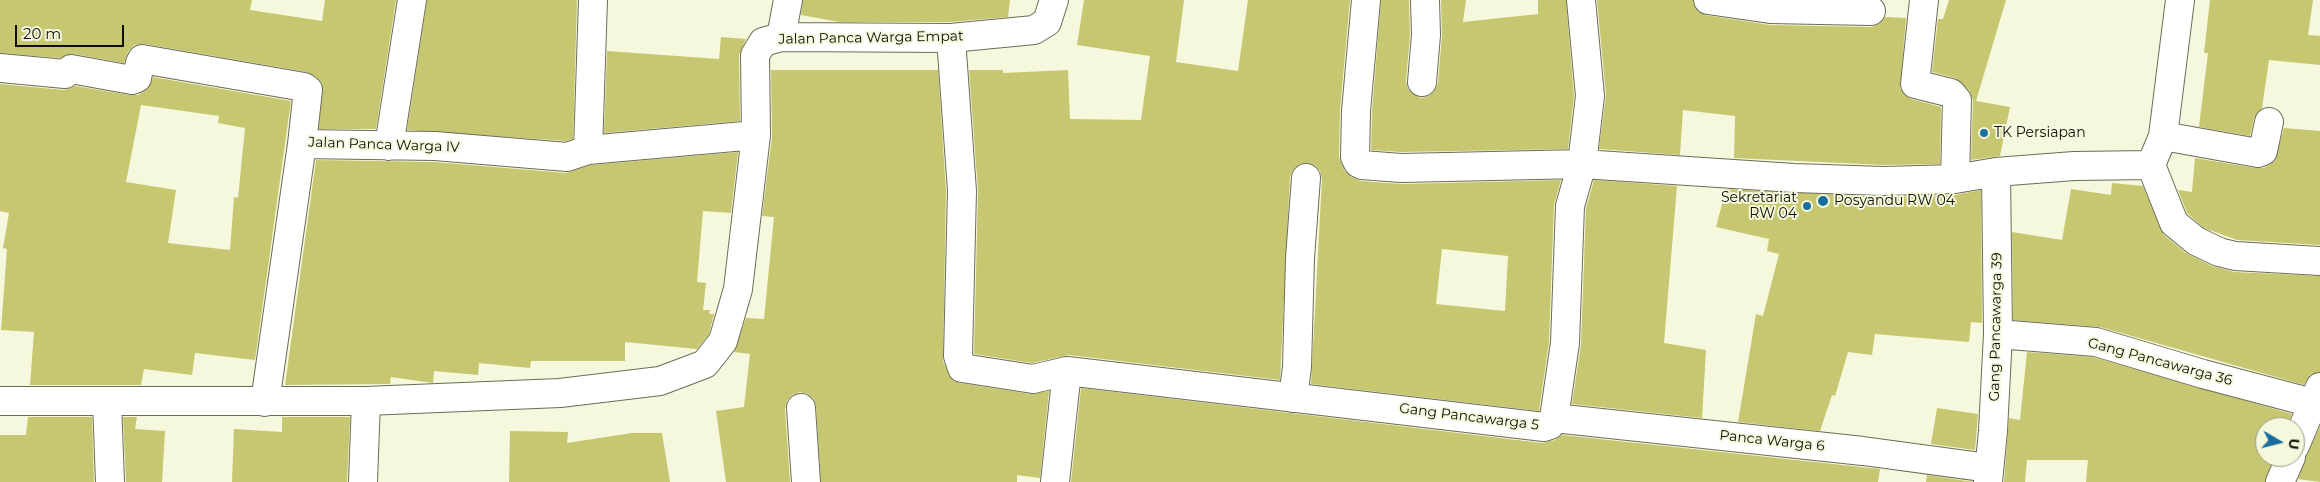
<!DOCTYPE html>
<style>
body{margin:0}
#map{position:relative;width:2320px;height:482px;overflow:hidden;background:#f6f8dd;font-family:Montserrat,sans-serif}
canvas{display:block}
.north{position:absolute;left:2255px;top:417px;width:50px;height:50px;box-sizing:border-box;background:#f6f8dd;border:1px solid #999a87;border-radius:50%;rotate:98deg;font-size:14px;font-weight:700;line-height:20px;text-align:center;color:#0e0e06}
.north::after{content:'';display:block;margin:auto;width:18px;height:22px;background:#186e9e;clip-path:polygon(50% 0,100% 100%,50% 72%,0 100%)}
.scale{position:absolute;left:15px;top:25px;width:109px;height:22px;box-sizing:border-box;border:2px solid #0e0e06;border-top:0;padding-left:6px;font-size:15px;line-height:18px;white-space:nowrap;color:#0e0e06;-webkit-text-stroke:4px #f6f8dd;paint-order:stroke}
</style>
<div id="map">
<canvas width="2320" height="482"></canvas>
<div class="north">U</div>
<div class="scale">20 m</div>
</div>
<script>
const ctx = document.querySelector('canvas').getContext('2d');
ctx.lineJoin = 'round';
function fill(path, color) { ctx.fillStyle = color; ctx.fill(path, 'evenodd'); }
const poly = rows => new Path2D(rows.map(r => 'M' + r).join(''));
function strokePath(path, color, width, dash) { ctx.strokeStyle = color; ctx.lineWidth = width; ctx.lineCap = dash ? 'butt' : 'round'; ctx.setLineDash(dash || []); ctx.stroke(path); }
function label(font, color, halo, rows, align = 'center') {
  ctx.font = font + ' Montserrat,sans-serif'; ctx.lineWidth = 4; ctx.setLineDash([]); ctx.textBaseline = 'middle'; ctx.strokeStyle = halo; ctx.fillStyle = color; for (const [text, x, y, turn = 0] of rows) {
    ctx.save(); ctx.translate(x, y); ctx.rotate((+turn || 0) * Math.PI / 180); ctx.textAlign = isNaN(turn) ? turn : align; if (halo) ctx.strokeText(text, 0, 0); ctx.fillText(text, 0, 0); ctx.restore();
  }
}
const building = poly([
 [0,0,252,0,250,10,322,21,325,0,396,0,376,129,319,129,322,84,317,78,307,72,145,44,134,45,128,52,124,63,74,54,60,58,0,53],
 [427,0,577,0,573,139,565,141,407,130],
 [803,0,1010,0,1008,17,950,22,839,22,801,15],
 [1084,0,1184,0,1176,62,1238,71,1248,0,1350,0,1340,110,1339,157,1344,170,1351,177,1361,181,1401,184,1561,180,1554,205,1549,342,1539,411,1311,384,1322,179,1320,171,1315,165,1308,163,1299,164,1293,170,1290,177,1280,380,1069,355,1032,363,974,354,978,191,969,70,1003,70,1003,73,1068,70,1070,119,1141,120,1150,56,1077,45],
 [1442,249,1508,256,1505,311,1436,304],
 [1381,0,1409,0,1410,35,1406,81,1408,89,1413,94,1421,98,1429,96,1434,91,1438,83,1442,36,1441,0,1466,0,1463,22,1538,14,1538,0,1566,0,1574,96,1568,149,1401,152,1371,150,1372,112],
 [1597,0,1693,0,1698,12,1705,15,1770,25,1871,27,1879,24,1885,17,1906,18,1900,89,1911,99,1941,107,1940,164,1884,165,1734,158,1735,116,1683,110,1680,155,1599,149,1606,95],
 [1949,0,2006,0,1976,101,2010,107,2000,156,1971,160,1973,100,1969,90,1955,78,1932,72,1938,19,1943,19],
 [2210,0,2313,0,2308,35,2320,36,2320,65,2269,60,2262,108,2254,118,2250,136,2199,127,2208,53,2204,53],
 [721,37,746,39,739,55,740,121,604,133,607,51,719,59],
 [771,70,938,70,946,191,943,361,952,380,959,383,1031,394,1049,391,1040,478,1017,475,1017,482,821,482,816,406,814,399,808,394,800,392,792,395,787,401,785,409,790,482,726,482,716,411,744,407,750,354,734,352,746,318,764,319,774,217,762,216,772,137],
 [153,77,291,101,255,360,195,353,192,375,144,369,141,385,30,385,34,332,1,330,7,249,3,248,9,213,0,211,0,84,64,90,75,86,130,95,138,95,149,88],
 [141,105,219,116,218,123,245,128,238,198,234,197,230,250,168,243,176,190,126,182],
 [2284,128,2320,131,2320,245,2237,240,2204,228,2187,213,2178,190,2192,192,2195,158,2255,168,2264,168,2275,161],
 [738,152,731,213,703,211,697,282,706,283,703,310,710,310,709,314,714,314,709,334,697,349,625,342,625,361,531,361,530,368,479,363,478,375,434,371,433,383,391,377,390,384,285,385,316,160,434,162,566,173,591,165],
 [1594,180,1677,186,1664,343,1706,350,1702,418,1572,404,1581,344,1586,208],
 [2112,183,2143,186,2164,235,2186,253,2212,266,2234,272,2320,276,2320,372,2310,375,2304,385,2100,327,2013,320,2012,232,2062,240,2071,189,2111,195],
 [1726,189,1884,197,1955,195,1981,190,1982,323,1971,322,1969,342,1875,334,1872,355,1848,352,1835,396,1832,395,1820,431,1738,422,1756,314,1763,316,1779,254,1767,251,1769,239,1716,227],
 [2027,352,2093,357,2292,414,2286,427,2265,427,2265,457,2274,457,2265,482,2086,482,2088,460,2027,460,2025,482,2004,482,2009,418,2020,420],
 [1081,388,1542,443,1555,440,1562,435,1861,467,1880,469,1878,482,1071,482],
 [1937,408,1978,414,1975,450,1931,444],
 [28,417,92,417,94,482,0,482,0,435,26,435],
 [123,417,137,417,135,429,165,431,162,482,126,482],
 [282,417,350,417,347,482,232,482,234,429,282,432],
 [2320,427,2320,482,2298,479,2306,456],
 [510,431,568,432,567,443,632,433,662,433,670,482,509,482],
 [1927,475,1973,482,1926,482]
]);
const street = poly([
 [1366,0,1356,111,1355,157,1358,163,1362,165,1401,168,1582,164,1794,178,1884,181,1955,179,1996,172,2074,166,2151,165],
 [1708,0,1770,9,1871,11],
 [1924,0,1915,84,1951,93,1957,100,1955,179],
 [781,37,788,0],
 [951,38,962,191,958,356,962,368,1033,379,1067,371,1544,427,1550,425,1554,418,1565,343,1570,206,1582,164,1590,96,1581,0],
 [0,68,65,74,71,69,132,80,137,78,140,63,142,59,304,87,308,90,302,144,435,146,567,157,588,150,756,135],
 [1422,82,1426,35,1425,0],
 [2163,136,2258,153,2263,151,2269,122],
 [389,146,412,0],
 [588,150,593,0],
 [2151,165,2174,223,2196,241,2219,252,2235,256,2320,261],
 [2151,165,2163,136,2180,0],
 [1998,334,2096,342,2203,374,2320,405],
 [1293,398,1297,367,1300,258,1306,178],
 [0,401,366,401,560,393,660,381,705,364,723,341,738,289,756,135,755,55,763,42,781,37,951,38,1034,30,1047,22,1054,0],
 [107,402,110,482],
 [265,402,302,144],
 [801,408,806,482],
 [1554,418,1863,451,1989,468],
 [2295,446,2320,387],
 [363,482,366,401],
 [1055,482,1067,371],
 [1988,482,1993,431,1998,334,1996,172],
 [2280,482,2291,457]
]);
const markers = [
 [1984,133,5,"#186e9e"],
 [1823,201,6,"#186e9e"],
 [1807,206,5,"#186e9e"]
];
const streetNames = [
 ["Jalan Panca Warga Empat",871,38,-1],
 ["Jalan Panca Warga IV",384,145,2],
 ["Gang Pancawarga 39",1996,327,-89],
 ["Gang Pancawarga 36",2160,362,15],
 ["Gang Pancawarga 5",1469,417,7],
 ["Panca Warga 6",1772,441,6]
];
const poiNames = [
 ["TK Persiapan",1994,133],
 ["Sekretariat",1797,198,"right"],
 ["RW 04",1797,214,"right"],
 ["Posyandu RW 04",1834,201]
];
fill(building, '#c6c770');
strokePath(street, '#6b6c55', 30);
strokePath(street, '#fff', 28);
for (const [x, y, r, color] of markers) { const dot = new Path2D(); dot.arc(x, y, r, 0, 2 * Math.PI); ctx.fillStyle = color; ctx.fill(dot); strokePath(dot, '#f6f8dd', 2); }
label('14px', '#0e0e06', '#f6f8dd', streetNames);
label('14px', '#0e0e06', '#f6f8dd', poiNames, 'left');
</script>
